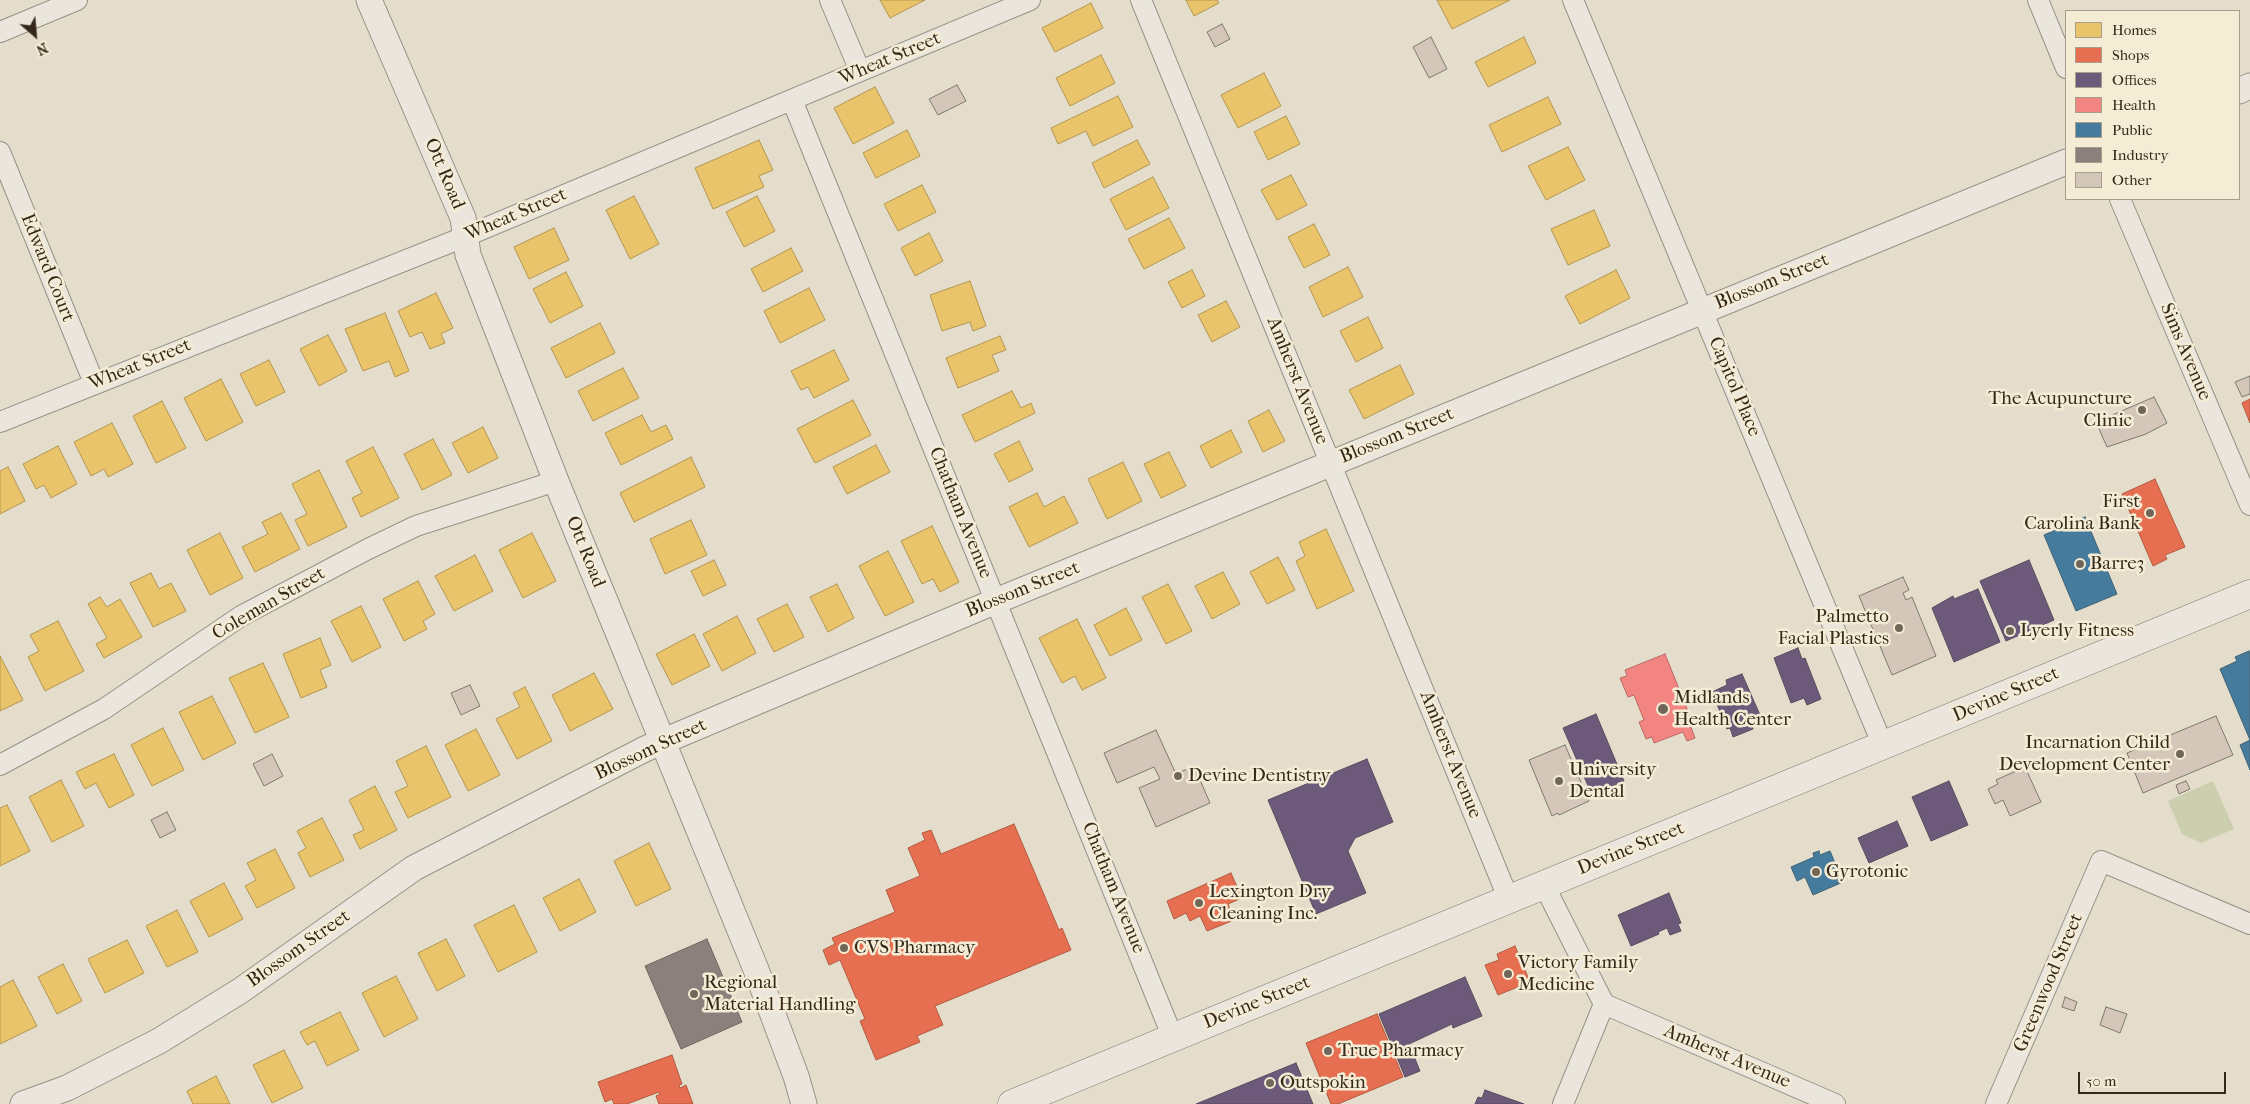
<!DOCTYPE html>
<style>
body{margin:0}
#map{position:relative;width:2250px;height:1104px;overflow:hidden;background:#e5ddcb;font-family:"IM FELL French Canon",serif}
canvas{display:block}
.legend{position:absolute;left:2065px;top:10px;width:175px;height:190px;box-sizing:border-box;background:#f5ecd6;border:1px solid #a79e8b;margin:0;padding:6px 9px;list-style:none;font-size:15px;color:#33281a}
.legend li{display:flex;align-items:center;gap:10px;height:25px}
.legend b{width:25px;border:1px solid #a79e8b}
.north{position:absolute;left:10px;top:10px;width:50px;height:50px;-webkit-text-stroke:4px #f5ecd6;paint-order:stroke;rotate:153deg;font-size:14px;font-weight:700;line-height:20px;text-align:center;color:#33281a}
.north::after{content:'';display:block;margin:auto;width:18px;height:22px;background:#33281a;clip-path:polygon(50% 0,100% 100%,50% 72%,0 100%)}
.scale{position:absolute;left:2078px;top:1072px;width:148px;height:22px;box-sizing:border-box;border:2px solid #33281a;border-top:0;padding-left:6px;font-size:15px;line-height:18px;white-space:nowrap;color:#33281a;-webkit-text-stroke:4px #f5ecd6;paint-order:stroke}
</style>
<div id="map">
<canvas width="2250" height="1104"></canvas>
<ul class="legend">
<li><b style="height:14px;background:#e9c46a"></b>Homes</li>
<li><b style="height:14px;background:#e76f51"></b>Shops</li>
<li><b style="height:14px;background:#6d597a"></b>Offices</li>
<li><b style="height:14px;background:#f28482"></b>Health</li>
<li><b style="height:14px;background:#457b9d"></b>Public</li>
<li><b style="height:14px;background:#8a817c"></b>Industry</li>
<li><b style="height:14px;background:#d4c6b9"></b>Other</li>
</ul>
<div class="north">N</div>
<div class="scale">50 m</div>
</div>
<script>
const ctx = document.querySelector('canvas').getContext('2d');
ctx.lineJoin = 'round';
function fill(path, color) { ctx.fillStyle = color; ctx.fill(path, 'evenodd'); }
const poly = rows => new Path2D(rows.map(r => 'M' + r).join(''));
function strokePath(path, color, width, dash) { ctx.strokeStyle = color; ctx.lineWidth = width; ctx.lineCap = dash ? 'butt' : 'round'; ctx.setLineDash(dash || []); ctx.stroke(path); }
function label(font, color, halo, rows, align = 'center') {
  ctx.font = font + ' "IM FELL French Canon",serif'; ctx.lineWidth = 5; ctx.setLineDash([]); ctx.textBaseline = 'middle'; ctx.strokeStyle = halo; ctx.fillStyle = color; for (const [text, x, y, turn = 0] of rows) {
    ctx.save(); ctx.translate(x, y); ctx.rotate((+turn || 0) * Math.PI / 180); ctx.textAlign = isNaN(turn) ? turn : align; if (halo) ctx.strokeText(text, 0, 0); ctx.fillText(text, 0, 0); ctx.restore();
  }
}
const green = poly([
 [2213,781,2234,829,2201,843,2182,834,2168,801]
]);
const homes = poly([
 [880,0,925,0,890,18,880,0],
 [1186,0,1217,0,1219,3,1194,16,1186,0],
 [1437,0,1510,0,1452,29,1437,0],
 [1091,3,1103,28,1055,52,1042,28,1091,3],
 [1524,37,1536,63,1488,87,1475,62,1524,37],
 [1101,55,1115,83,1070,106,1056,78,1101,55],
 [1264,73,1281,106,1238,128,1221,95,1264,73],
 [875,87,894,123,853,144,834,108,875,87],
 [1118,96,1133,127,1093,146,1086,131,1058,144,1051,128,1118,96],
 [1548,97,1561,124,1502,152,1489,125,1548,97],
 [1286,116,1300,144,1268,160,1254,132,1286,116],
 [907,130,920,156,876,178,863,153,907,130],
 [759,140,773,170,759,176,764,187,713,209,695,168,759,140],
 [1137,140,1150,164,1104,188,1092,163,1137,140],
 [1568,147,1585,180,1546,200,1528,166,1568,147],
 [1291,175,1307,205,1277,220,1261,190,1291,175],
 [1153,177,1169,208,1126,230,1110,199,1153,177],
 [922,185,936,212,898,231,884,204,922,185],
 [634,196,659,244,630,259,606,210,634,196],
 [757,196,775,231,744,247,726,212,757,196],
 [1594,210,1610,246,1568,265,1551,229,1594,210],
 [1169,218,1185,248,1144,269,1128,239,1169,218],
 [1314,224,1330,255,1304,268,1288,237,1314,224],
 [554,228,569,260,529,279,514,247,554,228],
 [929,233,943,261,915,276,901,248,929,233],
 [791,248,803,271,763,292,751,269,791,248],
 [1348,267,1363,297,1323,317,1309,287,1348,267],
 [1192,270,1205,296,1182,308,1168,282,1192,270],
 [1616,270,1630,298,1580,324,1565,296,1616,270],
 [566,272,583,306,550,323,533,289,566,272],
 [970,281,986,326,973,331,970,322,942,331,930,295,970,281],
 [809,288,825,320,780,343,764,311,809,288],
 [436,293,453,328,441,334,445,343,430,349,422,332,410,337,398,311,436,293],
 [1226,301,1240,327,1212,342,1198,315,1226,301],
 [385,313,409,371,395,377,389,361,363,371,345,329,385,313],
 [1368,317,1383,348,1356,362,1340,331,1368,317],
 [600,323,615,353,566,378,551,348,600,323],
 [328,335,347,371,319,386,300,349,328,335],
 [1000,336,1006,350,992,355,999,371,958,388,946,358,1000,336],
 [834,350,849,380,814,398,808,387,801,390,791,371,834,350],
 [269,360,285,392,256,406,240,374,269,360],
 [1400,365,1414,394,1364,419,1349,390,1400,365],
 [623,368,639,398,593,421,578,391,623,368],
 [221,379,243,422,206,441,184,398,221,379],
 [1012,391,1021,408,1031,403,1035,413,975,442,962,415,1012,391],
 [853,400,871,435,815,463,797,429,853,400],
 [162,401,186,448,156,463,133,416,162,401],
 [1269,410,1285,441,1263,452,1248,421,1269,410],
 [642,415,651,432,666,425,673,439,621,465,605,433,642,415],
 [112,423,133,464,108,477,104,469,91,476,74,442,112,423],
 [483,427,498,458,468,473,452,443,483,427],
 [1231,430,1242,452,1211,468,1200,446,1231,430],
 [433,439,452,475,422,490,404,454,433,439],
 [1019,441,1033,470,1009,482,994,454,1019,441],
 [876,445,890,472,847,494,833,467,876,445],
 [58,446,77,484,51,498,44,485,36,489,23,464,58,446],
 [373,447,399,498,361,517,352,498,362,493,346,461,373,447],
 [1169,452,1186,486,1161,498,1144,464,1169,452],
 [691,457,705,487,634,522,620,493,691,457],
 [1123,462,1142,501,1107,519,1088,479,1123,462],
 [8,467,25,501,0,514,0,471,8,467],
 [319,470,347,527,308,546,295,520,307,514,292,484,319,470],
 [1037,493,1044,507,1064,496,1078,523,1029,547,1009,507,1037,493],
 [281,513,300,549,255,572,242,547,268,534,262,522,281,513],
 [691,520,707,555,665,574,650,539,691,520],
 [932,526,959,582,940,592,933,579,922,584,901,541,932,526],
 [1326,529,1354,591,1317,609,1296,561,1305,556,1299,542,1326,529],
 [220,533,243,578,210,595,187,550,220,533],
 [532,533,556,581,523,598,499,550,532,533],
 [888,551,914,602,885,616,859,566,888,551],
 [475,555,493,591,454,611,435,576,475,555],
 [1278,557,1295,590,1267,604,1250,572,1278,557],
 [714,560,726,585,703,596,691,571,714,560],
 [1223,572,1240,604,1212,619,1195,586,1223,572],
 [151,573,159,589,171,583,186,611,153,627,130,583,151,573],
 [418,581,435,614,423,621,427,629,404,641,383,599,418,581],
 [837,584,854,618,828,632,810,597,837,584],
 [1168,584,1192,631,1166,644,1142,597,1168,584],
 [100,597,107,607,120,599,142,637,104,658,96,644,107,638,88,604,100,597],
 [787,604,804,637,774,652,757,619,787,604],
 [361,606,381,647,352,662,331,621,361,606],
 [1126,608,1142,640,1110,656,1094,625,1126,608],
 [737,616,756,653,722,671,703,634,737,616],
 [1077,619,1106,678,1082,690,1075,676,1062,683,1039,638,1077,619],
 [58,621,84,671,45,691,28,657,39,651,30,635,58,621],
 [694,634,710,666,672,685,656,654,694,634],
 [320,638,331,665,320,670,327,687,301,698,283,654,320,638],
 [0,656,23,700,0,711,0,656],
 [263,663,289,717,255,733,229,678,263,663],
 [594,673,613,709,570,731,552,695,594,673],
 [525,687,552,741,517,759,496,719,520,707,513,693,525,687],
 [212,696,236,743,203,760,179,712,212,696],
 [163,728,184,770,152,786,131,745,163,728],
 [476,729,500,775,468,791,445,745,476,729],
 [426,746,451,797,408,818,395,792,408,786,396,761,426,746],
 [114,754,134,795,109,808,96,783,85,789,76,772,114,754],
 [61,780,84,826,52,842,29,797,61,780],
 [375,786,397,830,360,849,353,835,364,830,349,800,375,786],
 [7,805,30,851,0,866,0,808,7,805],
 [322,818,344,860,310,877,298,853,306,848,297,831,322,818],
 [649,843,671,889,636,906,614,861,649,843],
 [275,849,295,888,257,908,245,886,256,880,247,863,275,849],
 [579,879,596,912,560,931,543,898,579,879],
 [224,883,243,919,209,937,190,901,224,883],
 [514,905,537,952,498,972,474,925,514,905],
 [177,910,198,952,167,967,146,926,177,910],
 [446,939,465,976,437,991,418,953,446,939],
 [127,940,144,973,105,993,88,959,127,940],
 [63,964,82,1001,57,1014,38,977,63,964],
 [396,976,418,1019,384,1037,362,993,396,976],
 [13,980,37,1026,0,1044,0,987,13,980],
 [340,1012,359,1050,327,1066,315,1041,307,1045,300,1032,340,1012],
 [284,1050,303,1088,272,1103,253,1065,284,1050],
 [216,1076,230,1104,193,1104,187,1091,216,1076]
]);
const shops = poly([
 [2250,399,2250,423,2242,403,2250,399],
 [2155,479,2185,547,2165,555,2167,559,2153,566,2122,494,2155,479],
 [1014,824,1059,930,1062,928,1071,950,935,1006,943,1025,917,1036,920,1042,876,1060,860,1021,865,1019,840,960,829,965,823,950,835,944,832,938,895,912,886,890,920,876,908,848,925,840,922,833,931,830,941,854,1014,824],
 [1231,873,1242,898,1228,904,1234,920,1207,931,1200,916,1190,921,1186,913,1174,919,1167,901,1231,873],
 [1515,946,1530,982,1498,995,1485,965,1499,960,1497,954,1515,946],
 [1377,1014,1403,1077,1338,1104,1331,1104,1306,1043,1377,1014],
 [672,1055,682,1084,679,1085,680,1088,686,1085,693,1104,659,1104,656,1096,660,1094,659,1092,627,1104,614,1104,612,1099,605,1102,598,1082,672,1055]
]);
const offices = poly([
 [2029,560,2054,620,2006,641,1980,581,2029,560],
 [1978,589,2000,642,1954,662,1932,608,1953,596,1954,599,1978,589],
 [1798,648,1802,659,1805,658,1821,699,1807,705,1804,698,1791,703,1774,658,1798,648],
 [1742,674,1760,715,1749,719,1753,729,1733,737,1730,728,1727,729,1712,692,1727,685,1726,680,1742,674],
 [1596,714,1624,781,1592,795,1563,728,1596,714],
 [1367,759,1393,822,1355,838,1348,851,1366,893,1316,914,1268,800,1367,759],
 [1949,781,1968,825,1931,841,1912,797,1949,781],
 [1897,821,1908,846,1869,863,1858,838,1897,821],
 [1669,893,1681,923,1678,924,1681,931,1670,935,1667,928,1658,932,1659,934,1631,946,1618,915,1669,893],
 [1465,977,1482,1016,1453,1028,1452,1024,1409,1044,1420,1071,1405,1077,1379,1014,1465,977],
 [1296,1063,1313,1104,1196,1104,1296,1063],
 [1485,1090,1524,1104,1475,1104,1478,1097,1482,1098,1485,1090]
]);
const health = poly([
 [1665,654,1692,721,1689,722,1695,738,1687,741,1683,732,1654,743,1652,737,1646,739,1639,722,1644,720,1634,695,1628,697,1620,678,1627,676,1625,670,1665,654]
]);
const public = poly([
 [2085,517,2117,594,2076,611,2044,535,2085,517],
 [2249,651,2250,655,2250,740,2220,669,2237,661,2235,657,2249,651],
 [2250,740,2250,770,2240,745,2250,740],
 [1819,851,1820,855,1830,851,1843,882,1813,895,1805,877,1797,881,1791,867,1814,857,1813,853,1819,851]
]);
const industry = poly([
 [707,939,742,1022,681,1049,645,966,707,939]
]);
const building = poly([
 [1222,24,1230,39,1215,47,1207,32,1222,24],
 [1431,37,1447,69,1429,78,1413,47,1431,37],
 [957,85,966,101,938,115,929,99,957,85],
 [2250,376,2250,394,2242,397,2235,382,2250,376],
 [2154,397,2167,423,2146,434,2107,447,2096,422,2154,397],
 [1903,577,1909,590,1903,593,1906,600,1912,597,1936,656,1892,675,1859,596,1903,577],
 [470,685,480,706,461,715,451,693,470,685],
 [2216,716,2233,755,2143,793,2127,753,2216,716],
 [1156,730,1176,774,1194,766,1210,803,1156,827,1139,788,1160,779,1154,767,1117,783,1104,753,1156,730],
 [1565,745,1589,801,1559,815,1558,813,1552,816,1529,760,1565,745],
 [272,754,283,776,264,786,253,764,272,754],
 [2025,767,2041,802,2010,816,2003,800,1995,804,1988,789,1998,784,1996,780,2025,767],
 [2186,781,2190,789,2179,794,2176,785,2186,781],
 [167,812,176,830,160,838,151,820,167,812],
 [2065,997,2077,1002,2074,1011,2062,1007,2065,997],
 [2106,1007,2127,1014,2120,1033,2100,1025,2106,1007]
]);
const minor = poly([
 [830,0,860,71],
 [1141,0,1509,900],
 [1573,0,1883,746],
 [2038,0,2066,68],
 [0,32,77,0],
 [792,100,1173,1038],
 [0,152,94,383],
 [2120,199,2250,505],
 [0,422,464,237,1030,0],
 [0,765,104,709,241,616,368,549,416,526,556,481],
 [1544,885,1604,1004,1835,1104],
 [1563,1104,1604,1004],
 [1996,1104,2101,861,2250,924]
]);
const tertiary = poly([
 [369,0,463,218,468,255,556,481,755,967,796,1076,804,1104],
 [2239,91,2250,86],
 [23,1104,67,1088,159,1041,240,991,414,868,645,749,996,601,2066,162]
]);
const secondary = poly([
 [1012,1104,2250,594]
]);
const markers = [
 [2142,410,5,"#716758"],
 [2150,513,5,"#716758"],
 [2080,564,5,"#716758"],
 [1899,628,5,"#716758"],
 [2010,631,5,"#716758"],
 [1663,709,6,"#716758"],
 [2180,754,5,"#716758"],
 [1178,776,5,"#716758"],
 [1559,781,5,"#716758"],
 [1816,872,5,"#716758"],
 [1199,903,5,"#716758"],
 [844,948,5,"#716758"],
 [1508,974,5,"#716758"],
 [694,994,5,"#716758"],
 [1328,1051,5,"#716758"],
 [1270,1083,5,"#716758"]
];
const streetNames = [
 ["Wheat Street",890,59,-23],
 ["Ott Road",444,174,67],
 ["Wheat Street",516,215,-23],
 ["Edward Court",47,268,68],
 ["Blossom Street",1772,282,-22],
 ["Sims Avenue",2185,352,67],
 ["Wheat Street",140,365,-22],
 ["Amherst Avenue",1297,381,68],
 ["Capitol Place",1734,387,67],
 ["Blossom Street",1397,436,-22],
 ["Chatham Avenue",960,513,68],
 ["Ott Road",585,552,68],
 ["Blossom Street",1023,590,-22],
 ["Coleman Street",269,604,-30],
 ["Devine Street",2006,695,-23],
 ["Blossom Street",651,750,-25],
 ["Amherst Avenue",1450,755,68],
 ["Devine Street",1631,849,-22],
 ["Chatham Avenue",1113,888,68],
 ["Blossom Street",299,949,-35],
 ["Greenwood Street",2049,983,-67],
 ["Devine Street",1257,1003,-22],
 ["Amherst Avenue",1727,1057,23]
];
const poiNames = [
 ["The Acupuncture",2132,399,"right"],
 ["Clinic",2132,421,"right"],
 ["First",2140,502,"right"],
 ["Carolina Bank",2140,524,"right"],
 ["Barre3",2090,564],
 ["Palmetto",1889,617,"right"],
 ["Facial Plastics",1889,639,"right"],
 ["Lyerly Fitness",2020,631],
 ["Midlands",1674,698],
 ["Health Center",1674,720],
 ["Incarnation Child",2170,743,"right"],
 ["Development Center",2170,765,"right"],
 ["University",1569,770],
 ["Dental",1569,792],
 ["Devine Dentistry",1188,776],
 ["Gyrotonic",1826,872],
 ["Lexington Dry",1209,892],
 ["Cleaning Inc.",1209,914],
 ["CVS Pharmacy",854,948],
 ["Victory Family",1518,963],
 ["Medicine",1518,985],
 ["Regional",704,983],
 ["Material Handling",704,1005],
 ["True Pharmacy",1338,1051],
 ["Outspokin",1280,1083]
];
fill(green, '#cbcfad');
fill(homes, '#e9c46a');
strokePath(homes, '#b29552', 1);
fill(shops, '#e76f51');
strokePath(shops, '#b15a40', 1);
fill(offices, '#6d597a');
strokePath(offices, '#5c4a5d', 1);
fill(health, '#f28482');
strokePath(health, '#b96863', 1);
fill(public, '#457b9d');
strokePath(public, '#406276', 1);
fill(industry, '#8a817c');
strokePath(industry, '#70665f', 1);
fill(building, '#d4c6b9');
strokePath(building, '#7f796e', 1);
strokePath(minor, '#979286', 22);
strokePath(tertiary, '#979286', 27);
strokePath(secondary, '#7f796e', 29);
strokePath(minor, '#eae6dd', 20);
strokePath(tertiary, '#eae6dd', 25);
strokePath(secondary, '#eae6dd', 28);
for (const [x, y, r, color] of markers) { const dot = new Path2D(); dot.arc(x, y, r, 0, 2 * Math.PI); ctx.fillStyle = color; ctx.fill(dot); strokePath(dot, '#f5ecd6', 2); }
label('19px', '#33281a', '#f5ecd6', streetNames);
label('19px', '#33281a', '#f5ecd6', poiNames, 'left');
</script>
